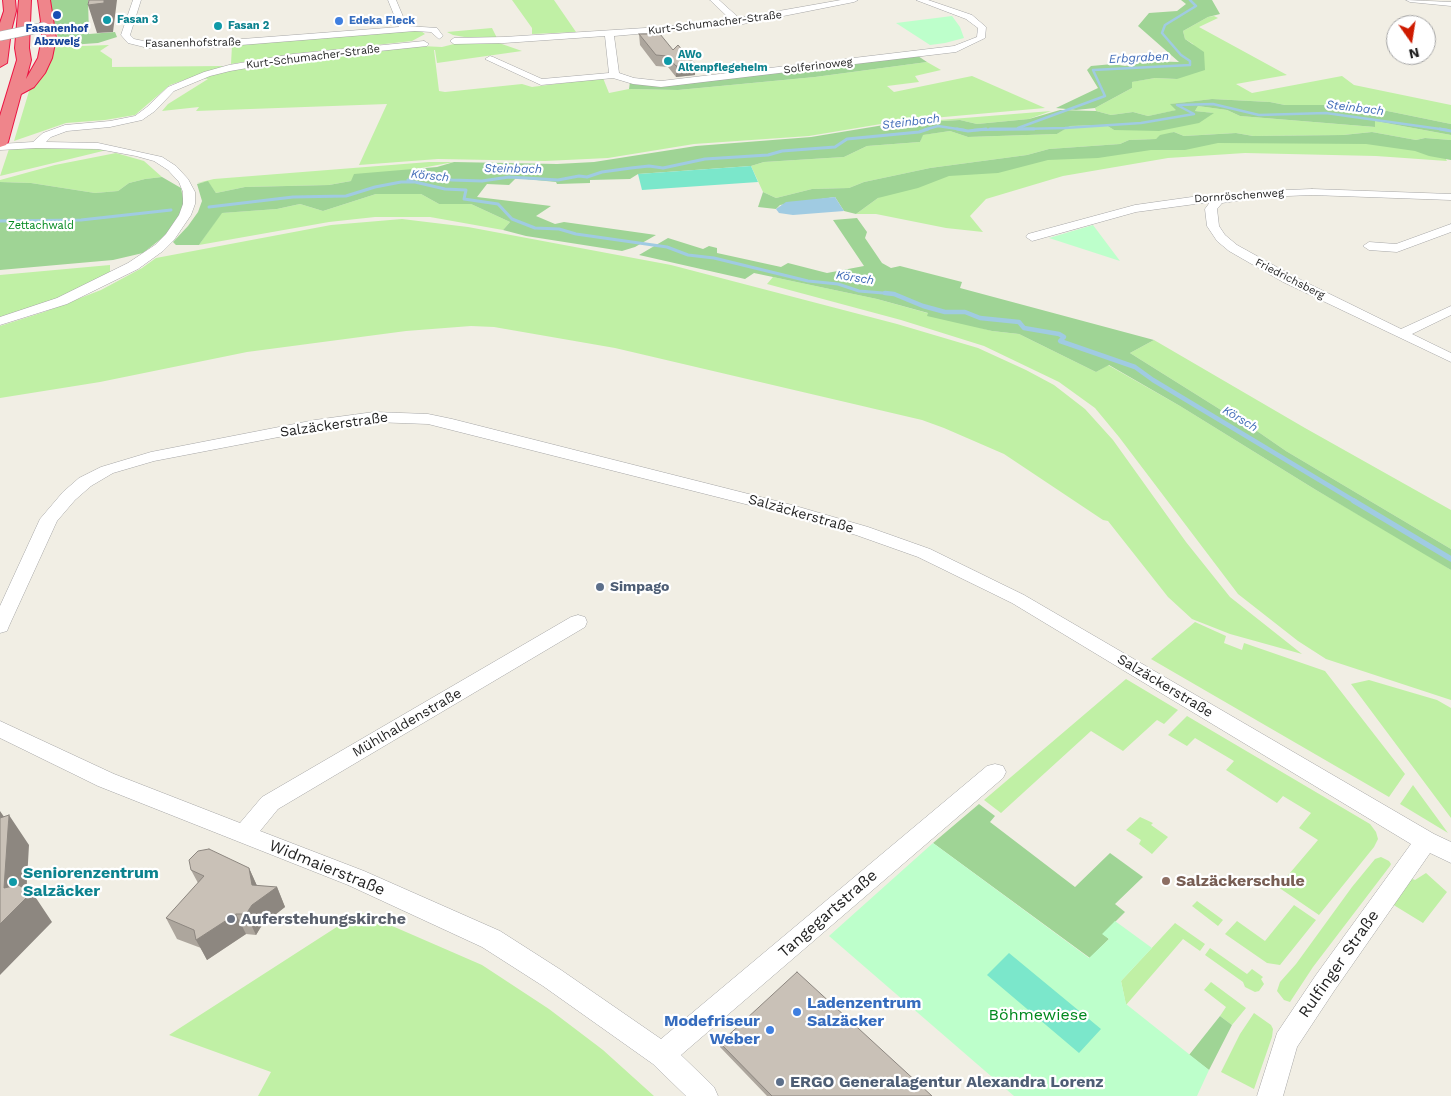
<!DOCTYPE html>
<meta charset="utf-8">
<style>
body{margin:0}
#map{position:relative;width:1451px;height:1096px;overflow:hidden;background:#f1eee4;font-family:"Work Sans",sans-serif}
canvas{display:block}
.north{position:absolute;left:1386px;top:15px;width:50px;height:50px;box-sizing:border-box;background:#fff;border:1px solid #a5a5a5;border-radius:50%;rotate:167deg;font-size:14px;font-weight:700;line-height:20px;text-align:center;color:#1f1f1f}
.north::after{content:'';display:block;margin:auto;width:18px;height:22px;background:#ce1b00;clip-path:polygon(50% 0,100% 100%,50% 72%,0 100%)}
</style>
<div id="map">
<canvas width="1451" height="1096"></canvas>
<div class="north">N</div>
</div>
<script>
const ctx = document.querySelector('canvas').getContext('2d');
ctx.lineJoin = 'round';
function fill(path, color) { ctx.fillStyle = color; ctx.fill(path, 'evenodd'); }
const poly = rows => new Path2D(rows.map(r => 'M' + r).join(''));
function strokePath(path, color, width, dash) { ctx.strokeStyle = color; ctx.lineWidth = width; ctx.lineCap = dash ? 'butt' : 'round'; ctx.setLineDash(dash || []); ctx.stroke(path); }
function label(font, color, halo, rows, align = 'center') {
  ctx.font = font + ' "Work Sans",sans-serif'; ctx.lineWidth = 4.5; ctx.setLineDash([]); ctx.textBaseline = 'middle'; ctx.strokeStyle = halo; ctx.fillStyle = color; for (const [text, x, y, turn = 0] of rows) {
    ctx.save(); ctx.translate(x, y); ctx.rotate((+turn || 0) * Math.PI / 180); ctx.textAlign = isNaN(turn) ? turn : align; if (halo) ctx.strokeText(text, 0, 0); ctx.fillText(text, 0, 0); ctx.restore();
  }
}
const grass = poly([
 [512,0,554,0,576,32,532,34,532,28],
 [1214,16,1218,18,1199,27,1287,75,1236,84,1252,93,1342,76,1354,85,1451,105,1451,124,1358,105,1285,105,1270,102,1212,99,1171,104,1177,110,1148,116,1133,112,1111,115,1096,111,1095,108,1132,88,1131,82,1155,78,1177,79,1194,47,1193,44,1185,39,1183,31,1208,17],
 [492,28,497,38,470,38,453,35,447,32],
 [409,31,421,31,425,34,412,41,303,53,231,64,232,45],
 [458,43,499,43,522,51,437,63,435,50,434,50,439,91,445,92,522,84,532,87,603,78,609,93,629,89,678,90,815,77,927,62,941,70,915,76,919,82,887,86,894,92,972,76,1045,108,899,121,809,136,694,144,608,158,545,161,438,159,359,165,387,104,196,111,199,107,162,111,168,104,208,79,201,78,259,63,421,46,442,47],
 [109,45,100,51,112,59,112,67,224,66,170,85,135,115,105,120,66,123,14,141,30,88,54,47],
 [1198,106,1227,110,1240,116,1375,127,1375,121,1451,135,1451,140,1425,138,1416,140,1372,132,1343,135,1253,136,1236,133,1184,136,1174,132,1156,139,1129,140,1120,144,1049,149,1027,155,930,168,864,182,849,188,812,189,776,198,763,192,751,166,764,162,844,157,867,146,920,142,922,135,950,131,968,137,1057,134,1069,126,1106,125,1114,130,1213,113,1195,111],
 [1051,111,1029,119,977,124,960,120,890,124],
 [1226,138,1437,144,1447,161,1376,156,1245,153,1168,158,1063,176,986,199,970,216,983,232,946,228,876,214,856,214,878,198,923,173],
 [45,147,77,148,107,150,0,176,9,149],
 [116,153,144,161,162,177,145,179,129,183,118,191,95,193,31,183,0,182,0,180,55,165],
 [429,162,454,162,329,185,245,187,216,193,208,182,197,183,214,179],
 [376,194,421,194,439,204,471,204,510,222,503,230,430,217,375,217,329,222,199,245,221,213,277,209,300,204,323,211],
 [402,219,468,227,671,265,897,324,978,348,1026,370,1054,385,1085,409,1113,440,1186,542,1230,597,1302,654,1230,634,1192,619,1168,597,1108,521,1103,520,1004,454,944,428,922,420,615,348,494,327,471,326,406,331,247,352,100,382,0,398,0,326,44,312,101,290,142,268,156,258,331,225],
 [110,265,110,272,93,286,0,318,0,275],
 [773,277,877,299,992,331,1019,334,1096,372,1108,365,1180,406,1316,490,1416,548,1451,570,1451,700,1326,659,1298,641,1238,594,1119,437,1095,408,1059,382,984,346,901,320,767,284],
 [1154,340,1305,428,1451,510,1451,549,1286,451,1244,422,1229,415,1130,353],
 [1195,622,1226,636,1224,643,1242,650,1244,643,1325,671,1405,774,1389,797,1151,659],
 [1126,679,1178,710,1164,724,1157,720,1123,751,1091,731,1001,813,984,800],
 [1369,680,1437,700,1451,708,1451,818,1351,684],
 [1187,716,1370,824,1376,832,1378,839,1374,847,1319,915,1278,887,1318,840,1299,828,1311,813,1283,796,1277,803,1226,770,1234,761,1195,738,1187,746,1168,735],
 [1413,785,1448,833,1400,804],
 [1140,817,1153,823,1151,825,1168,837,1152,854,1139,844,1141,840,1126,830],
 [1381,857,1389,861,1391,864,1390,866,1313,967,1290,1002,1284,1000,1277,991,1280,982,1296,964,1352,887,1375,859],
 [1426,873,1447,892,1423,923,1392,904,1410,878,1415,880],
 [1197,901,1223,920,1218,926,1192,906],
 [1294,905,1316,920,1280,965,1267,963,1225,934,1237,921,1265,941],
 [360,912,482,965,549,1009,603,1050,654,1096,258,1096,271,1072,169,1035],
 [1175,923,1205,944,1200,951,1183,939,1126,1005,1121,981],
 [1210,948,1247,974,1252,969,1263,977,1261,979,1264,984,1259,991,1255,992,1245,987,1243,982,1205,955],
 [1211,982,1246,1008,1232,1025,1220,1016,1226,1007,1204,990],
 [1254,1013,1271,1025,1273,1029,1272,1037,1254,1089,1221,1072,1240,1034]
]);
const forest = poly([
 [48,0,88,0,89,34,115,32,117,37,98,43,70,45,59,42],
 [1181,0,1212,0,1220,14,1208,17,1183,31,1185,39,1204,52,1205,70,1177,79,1155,78,1132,82,1132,88,1095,108,1076,110,1056,108,1098,88,1087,70,1091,66,1113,64,1125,66,1137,64,1142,61,1179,62,1138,26,1149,13,1177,11,1186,4],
 [918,56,927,62,815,77,678,90,629,89,630,82,667,86],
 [1212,99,1270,102,1285,105,1358,105,1451,124,1451,135,1375,121,1375,127,1240,116,1227,110,1198,106,1195,111,1214,113,1199,123,1159,131,1114,130,1106,125,1070,126,1057,134,968,137,950,131,923,135,920,142,867,146,844,157,764,162,751,166,638,174,630,179,590,180,590,183,557,184,556,182,516,178,509,185,487,184,477,197,551,206,536,216,555,224,564,222,656,235,635,247,622,251,526,236,503,230,510,222,471,204,439,204,421,194,376,194,323,211,300,204,277,209,222,213,199,245,176,245,173,242,188,226,198,212,202,201,197,184,208,181,216,193,245,187,329,185,351,181,354,174,437,167,454,162,557,164,594,162,696,146,811,137,890,124,960,120,977,124,1029,119,1060,110,1096,111,1111,115,1133,112,1148,116,1176,110,1170,104],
 [1174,132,1184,136,1236,133,1253,136,1343,135,1372,132,1416,140,1425,138,1451,140,1451,160,1429,156,1415,151,1366,144,1218,143,1185,150,1151,150,1098,158,1048,160,998,173,949,176,918,188,878,198,856,214,844,211,835,197,780,205,776,209,758,207,763,192,776,198,812,189,849,188,864,182,930,168,1027,155,1049,149,1120,144,1129,140,1156,139,1160,135],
 [162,177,181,188,184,204,180,215,166,235,143,253,113,260,0,270,0,182,31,183,95,193,118,191,129,183,145,179],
 [857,218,867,232,865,238,882,263,891,268,900,266,962,282,960,288,1154,340,1130,353,1229,415,1244,422,1286,451,1451,549,1451,570,1316,490,1180,406,1109,365,1096,372,1019,334,992,331,927,316,928,313,877,299,754,273,745,279,639,255,668,238,703,249,709,246,717,248,717,253,781,267,788,263,827,273,864,266,833,220],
 [979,804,995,816,990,822,1075,887,1110,853,1143,877,1115,904,1125,912,1103,934,1109,939,1090,958,933,843],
 [1220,1016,1232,1025,1209,1070,1189,1055]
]);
const park = poly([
 [952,16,960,27,964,38,945,43,930,45,896,23],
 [1093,225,1120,261,1049,238],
 [933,843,1089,958,1109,939,1102,934,1115,921,1152,948,1121,981,1126,1004,1209,1070,1197,1096,1014,1096,829,936]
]);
const pitch = poly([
 [751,166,758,182,642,190,638,174],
 [1009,953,1101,1029,1079,1053,987,975]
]);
const water = poly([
 [835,197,844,211,793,215,779,213,776,209,786,202]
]);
const streamFar3 = poly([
 [1018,128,1105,96,1093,70,1190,65,1190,61,1181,55,1162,33,1165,25,1196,6,1190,0],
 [924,130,938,126,964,130],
 [974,130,1065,128,1141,123,1194,114,1177,105,1213,104,1259,115,1326,113,1447,130]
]);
const streamFar2 = poly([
 [957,129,968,131,986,129],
 [990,129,1034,129],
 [1440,129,1451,131],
 [408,180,424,176,452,180,482,181,509,177,558,180,579,176,587,177,602,172,631,168,649,166,663,168,705,159,768,155,782,151,835,147,847,139,919,132,928,129],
 [209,207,293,197,346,196,375,187,401,182,415,182,445,189,466,190,464,199,498,204,512,219,535,228,559,229,576,234,667,247,688,255,714,258,808,281,838,284,859,291,895,294],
 [0,221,81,220,171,210]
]);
const streamFar1 = poly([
 [885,293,894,294,923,306,945,312,965,312,980,318,1019,322,1024,328,1059,334,1064,337,1060,341,1135,367,1153,380,1356,502]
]);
const stream = poly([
 [1354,501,1451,559]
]);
const minor = poly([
 [133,0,141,0,130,35,134,39,148,42,216,41,399,27,388,0,396,0,407,26,437,28,443,36,439,39,431,32,415,31,216,47,148,48,128,43,121,35,133,0],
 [710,0,719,0,739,18,841,0,858,0,854,2,738,25,614,36,619,73,634,78,661,81,954,46,977,37,978,28,966,19,916,0,928,0,972,15,986,27,985,38,956,52,661,87,633,84,613,78,541,85,485,59,490,56,493,57,542,79,609,73,605,36,504,43,454,44,450,41,454,38,504,37,661,27,730,19,710,0],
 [1406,0,1451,2,1451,6,1410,2,1406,0],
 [424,41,429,44,427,46,293,60,230,71,210,76,174,91,155,111,142,120,110,127,67,131,51,137,46,142,98,143,162,157,176,166,188,179,195,192,195,204,191,215,174,240,163,251,138,269,67,304,0,325,0,317,57,298,128,263,155,245,166,234,179,215,183,204,183,192,179,182,168,170,154,161,136,156,98,149,36,148,0,150,0,144,33,142,43,133,65,125,110,121,135,116,147,107,168,87,204,72,229,65,293,54,424,41],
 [1312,189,1451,194,1451,200,1312,195,1263,197,1222,203,1217,209,1219,226,1225,235,1237,245,1293,276,1401,329,1451,306,1451,315,1412,334,1451,353,1451,362,1283,282,1229,251,1217,241,1207,226,1205,209,1210,202,1136,212,1032,241,1026,237,1028,234,1135,205,1206,195,1218,197,1263,191,1312,189],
 [1451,224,1451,232,1397,252,1369,250,1363,246,1369,242,1396,244,1451,224],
 [374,412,428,414,452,419,792,505,868,527,930,549,1024,595,1434,834,1451,842,1451,863,1430,853,1334,991,1297,1047,1283,1096,1257,1096,1277,1033,1316,975,1411,844,1012,603,918,557,856,535,781,513,428,424,374,422,315,430,154,461,113,473,91,486,75,500,57,521,9,626,7,631,0,633,0,606,40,519,63,492,79,478,101,467,151,452,315,420,374,412],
 [578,615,585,617,587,622,585,627,278,809,260,831,364,871,500,931,561,970,661,1039,987,766,995,764,1003,766,1006,772,1003,778,681,1055,714,1087,718,1096,686,1096,653,1064,543,986,482,947,348,885,98,786,0,738,0,721,114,774,240,823,262,797,571,617,578,615]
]);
const highway = poly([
 [3,0,15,0,16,11,11,31,7,63,0,67,0,23,4,11,3,0],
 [19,0,31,0,29,48,31,60,26,79,38,58,42,38,42,31,37,27,41,22,38,0,50,0,56,38,52,58,45,73,34,87,21,94,8,142,6,145,0,147,0,116,17,60,15,48,19,0]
]);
const minorBridge = poly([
 [0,36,44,27]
]);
const wall = poly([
 [639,34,673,50,695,75,676,77,668,67,656,66,640,45],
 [249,868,257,886,277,887,285,907,262,925,256,935,246,934,207,960,201,948,177,939,166,918,198,883,191,870],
 [720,1043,932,1096,767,1096,720,1047]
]);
const shadedWall = poly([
 [104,0,117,0,113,32,97,33,88,5],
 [695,64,695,75,676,77,676,66],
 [0,811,9,824,9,815,29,845,26,898,32,892,52,922,0,975,0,924,4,888,0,825],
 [249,868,258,888,277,887,285,907,262,925,256,935,246,914,252,885],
 [236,914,246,934,207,960,196,940]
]);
const building = poly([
 [89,0,104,0,104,3,88,5,89,0],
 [639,34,660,34,673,50,678,45,695,64,676,66,667,56,656,55,639,34],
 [9,815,4,888,18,885,32,892,0,924,0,818,9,815],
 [209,849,249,868,252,885,277,887,252,905,246,914,236,914,196,940,194,930,166,918,204,876,191,870,189,860,198,851,209,849],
 [797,972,932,1096,772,1096,720,1043,797,972]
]);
const markers = [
 [57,15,5,"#1a4fb4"],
 [107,20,5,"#0f9aa8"],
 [339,21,5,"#3f7fe0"],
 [218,26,5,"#0f9aa8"],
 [668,61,5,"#0f9aa8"],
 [600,587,5,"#5c6f8a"],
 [1166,881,5,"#8d6e63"],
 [13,882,5,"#0f9aa8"],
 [231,919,5,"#6b7280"],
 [797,1012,5,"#3f7fe0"],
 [770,1030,5,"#3f7fe0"],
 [780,1082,5,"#5c6f8a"]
];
const farCulturenames = [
 ["Fasan 3",117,20],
 ["Fasan 2",228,26],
 ["AWo",678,55],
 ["Altenpflegeheim",678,68]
];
const farShopnames = [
 ["Edeka Fleck",349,21]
];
const farStreetnames = [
 ["Kurt-Schumacher-Straße",715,23,-7],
 ["Fasanenhofstraße",193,43,-1],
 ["Kurt-Schumacher-Straße",313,57,-7],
 ["Solferinoweg",818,66,-7],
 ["Dornröschenweg",1239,196,-4],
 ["Friedrichsberg",1290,279,27]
];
const farTransitnames = [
 ["Fasanenhof",57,29],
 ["Abzweig",57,42]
];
const farParknames = [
 ["Zettachwald",41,226]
];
const farWaternames = [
 ["Erbgraben",1139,58,-3],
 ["Steinbach",1355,108,7],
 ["Steinbach",911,122,-7],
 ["Steinbach",513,169,1],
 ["Körsch",430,176,6],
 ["Körsch",855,278,9],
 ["Körsch",1240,419,31]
];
const streetNames = [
 ["Salzäckerstraße",334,425,-8],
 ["Salzäckerstraße",801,514,16],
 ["Salzäckerstraße",1165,686,31],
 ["Mühlhaldenstraße",407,723,-30]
];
const serviceNames = [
 ["Simpago",610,587]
];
const nearStreetnames = [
 ["Widmaierstraße",327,868,22],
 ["Tangegartstraße",828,914,-41],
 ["Rulfinger Straße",1339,964,-55]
];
const nearCulturenames = [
 ["Seniorenzentrum",23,873],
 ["Salzäcker",23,891]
];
const nearEducationnames = [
 ["Salzäckerschule",1176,881]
];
const nearWorshipnames = [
 ["Auferstehungskirche",241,919]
];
const nearShopnames = [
 ["Ladenzentrum",807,1003],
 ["Salzäcker",807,1021],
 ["Modefriseur",760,1021,"right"],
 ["Weber",760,1039,"right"]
];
const nearParknames = [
 ["Böhmewiese",1038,1015]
];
const nearServicenames = [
 ["ERGO Generalagentur Alexandra Lorenz",790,1082]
];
fill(grass, '#c0f0a5');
fill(forest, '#9fd495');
fill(park, '#bdffcb');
fill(pitch, '#7be7cb');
fill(water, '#a0cbe2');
strokePath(streamFar3, '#a0cbe2', 2.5);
strokePath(streamFar2, '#a0cbe2', 3);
strokePath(streamFar1, '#a0cbe2', 4.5);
strokePath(stream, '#a0cbe2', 5.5);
strokePath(minor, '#a6a6a6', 1);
strokePath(highway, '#ec1442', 2);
fill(minor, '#fff');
fill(highway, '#ef858b');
strokePath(minorBridge, '#a6a6a6', 10, []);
strokePath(minorBridge, '#fff', 9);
fill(wall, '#ada69d');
fill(shadedWall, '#8d8780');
fill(building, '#c9c1b7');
strokePath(building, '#8d8780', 1);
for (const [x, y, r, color] of markers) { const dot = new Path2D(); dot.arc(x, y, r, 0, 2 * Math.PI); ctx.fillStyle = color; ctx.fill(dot); strokePath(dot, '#fff', 2); }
label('bold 11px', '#0d838f', '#fff', farCulturenames, 'left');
label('bold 11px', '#366cbe', '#fff', farShopnames, 'left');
label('11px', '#1f1f1f', '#fff', farStreetnames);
label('bold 11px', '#164399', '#fff', farTransitnames);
label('11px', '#01891e', '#fff', farParknames);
label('italic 12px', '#426db8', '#fff', farWaternames);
label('14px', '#1f1f1f', '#fff', streetNames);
label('bold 14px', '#4e5e75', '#fff', serviceNames, 'left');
label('16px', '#1f1f1f', '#fff', nearStreetnames);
label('bold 16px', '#0d838f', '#fff', nearCulturenames, 'left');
label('bold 16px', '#785e54', '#fff', nearEducationnames, 'left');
label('bold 16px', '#5b616d', '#fff', nearWorshipnames, 'left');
label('bold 16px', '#366cbe', '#fff', nearShopnames, 'left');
label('16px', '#01891e', '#fff', nearParknames);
label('bold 16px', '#4e5e75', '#fff', nearServicenames, 'left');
</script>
